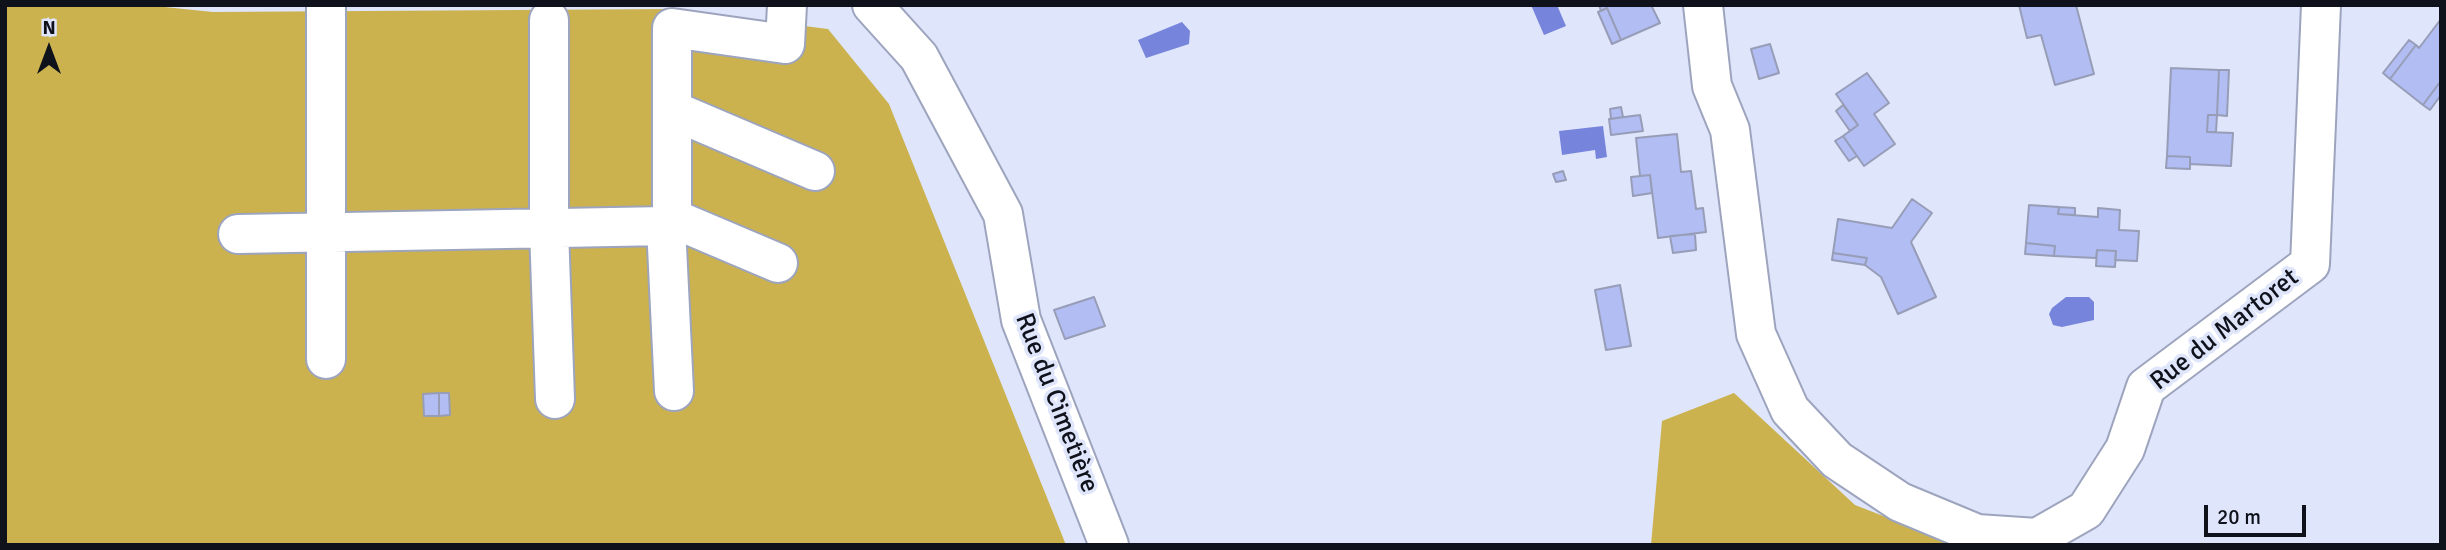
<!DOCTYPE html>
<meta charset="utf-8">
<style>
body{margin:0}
#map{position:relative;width:2446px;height:550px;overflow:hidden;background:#dfe5fb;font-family:Signika,sans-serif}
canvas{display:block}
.frame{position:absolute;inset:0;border:7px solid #0f121b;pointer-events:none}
.north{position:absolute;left:14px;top:14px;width:70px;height:70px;-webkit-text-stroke:5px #dfe5fb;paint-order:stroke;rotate:0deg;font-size:19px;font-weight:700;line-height:28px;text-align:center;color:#0f121b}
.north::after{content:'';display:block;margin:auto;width:24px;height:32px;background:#0f121b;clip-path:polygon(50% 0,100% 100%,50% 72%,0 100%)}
.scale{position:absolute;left:2204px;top:505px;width:102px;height:32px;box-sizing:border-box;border:4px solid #0f121b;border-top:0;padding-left:9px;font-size:21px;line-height:24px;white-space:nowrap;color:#0f121b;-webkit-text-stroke:5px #dfe5fb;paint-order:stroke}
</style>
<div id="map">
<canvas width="2446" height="550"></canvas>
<div class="frame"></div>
<div class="north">N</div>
<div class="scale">20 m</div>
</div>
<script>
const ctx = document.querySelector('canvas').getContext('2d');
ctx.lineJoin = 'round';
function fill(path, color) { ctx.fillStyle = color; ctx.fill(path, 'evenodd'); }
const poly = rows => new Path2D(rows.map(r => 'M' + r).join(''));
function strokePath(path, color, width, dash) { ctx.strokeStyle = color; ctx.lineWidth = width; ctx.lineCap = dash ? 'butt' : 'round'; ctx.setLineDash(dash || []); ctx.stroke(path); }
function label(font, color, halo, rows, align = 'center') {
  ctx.font = font + ' Signika,sans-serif'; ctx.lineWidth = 7; ctx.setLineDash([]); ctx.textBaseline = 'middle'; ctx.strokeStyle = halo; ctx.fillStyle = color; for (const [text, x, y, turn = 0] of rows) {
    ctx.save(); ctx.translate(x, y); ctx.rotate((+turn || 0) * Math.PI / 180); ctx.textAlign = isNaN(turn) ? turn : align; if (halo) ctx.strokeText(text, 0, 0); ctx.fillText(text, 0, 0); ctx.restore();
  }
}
const green = poly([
 [5,5,145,5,213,12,671,9,828,29,889,104,1066,545,5,545],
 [1734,393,1855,505,1958,545,1651,545,1662,421]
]);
const water = poly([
 [1531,5,1557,5,1566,26,1544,35],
 [1182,22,1190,31,1189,44,1146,58,1138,40],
 [1603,126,1607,157,1596,159,1595,150,1562,155,1559,131],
 [2066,297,2089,297,2094,302,2094,320,2062,327,2053,325,2049,314,2052,308]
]);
const building = poly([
 [1599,5,1651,5,1660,23,1621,40,1607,8,1601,11,1599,5],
 [2019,5,2076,5,2094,74,2055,85,2041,35,2027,38,2019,5],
 [1607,8,1621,40,1612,44,1598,12,1607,8],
 [2441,19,2440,82,2423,105,2390,79,2416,45,2419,48,2441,19],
 [2409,40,2416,45,2390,79,2383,73,2409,40],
 [1770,44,1779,73,1759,79,1751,49,1770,44],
 [2171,68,2219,70,2217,115,2208,115,2207,132,2233,133,2231,166,2190,164,2190,157,2167,156,2171,68],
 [2219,70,2229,70,2227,116,2217,115,2219,70],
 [1867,73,1889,103,1874,114,1895,144,1864,166,1843,136,1858,125,1836,94,1867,73],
 [2441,77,2441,95,2430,110,2423,105,2440,82,2441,77],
 [1843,105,1858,125,1850,131,1836,111,1843,105],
 [1621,107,1623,117,1611,119,1610,109,1621,107],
 [1640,115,1643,131,1611,135,1609,119,1640,115],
 [2208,115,2217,115,2216,132,2207,132,2208,115],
 [1677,134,1681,172,1691,171,1696,209,1703,208,1706,232,1658,238,1650,175,1640,176,1636,138,1677,134],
 [1843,136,1857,156,1849,161,1835,141,1843,136],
 [2167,156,2190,157,2190,169,2166,168,2167,156],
 [1563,171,1566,180,1556,182,1553,174,1563,171],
 [1650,175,1652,193,1633,196,1631,177,1650,175],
 [1912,199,1932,213,1911,242,1936,297,1898,314,1881,277,1865,265,1867,258,1833,253,1838,219,1892,228,1912,199],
 [2029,205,2059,207,2058,214,2098,217,2098,208,2120,210,2119,230,2139,231,2137,261,2115,260,2116,251,2097,250,2096,258,2054,256,2055,246,2026,243,2029,205],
 [2059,207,2075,208,2075,215,2058,214,2059,207],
 [1695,234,1696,250,1673,253,1670,236,1695,234],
 [2026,243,2055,246,2054,256,2025,254,2026,243],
 [2097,250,2116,251,2115,267,2096,266,2097,250],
 [1833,253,1867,258,1865,265,1832,260,1833,253],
 [1620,285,1631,346,1606,350,1595,290,1620,285],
 [1094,297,1105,326,1065,339,1054,310,1094,297],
 [439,393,449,393,450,415,439,416,439,393],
 [439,393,439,416,424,416,423,394,439,393]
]);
const minor = poly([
 [326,5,326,359],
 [872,5,919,57,1003,214,1021,320,1109,545],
 [1703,5,1712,86,1730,130,1756,334,1790,410,1837,460,1900,502,1977,534,2037,538,2086,510,2125,449,2146,387,2310,264,2321,5],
 [549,20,549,229,555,399],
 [672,110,815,171],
 [672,218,778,263],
 [666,226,674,391],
 [238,234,666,226,672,218,672,28,785,44,787,5]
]);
const streetNames = [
 ["Rue du Martoret",2225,330,-38],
 ["Rue du Cimetière",1056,403,69]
];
fill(green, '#cbb24e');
fill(water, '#7685db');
fill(building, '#b1bdf3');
strokePath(building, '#979db7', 2);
strokePath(minor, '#9da4bd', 42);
strokePath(minor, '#fff', 38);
label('26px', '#0f121b', '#dfe5fb', streetNames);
</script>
